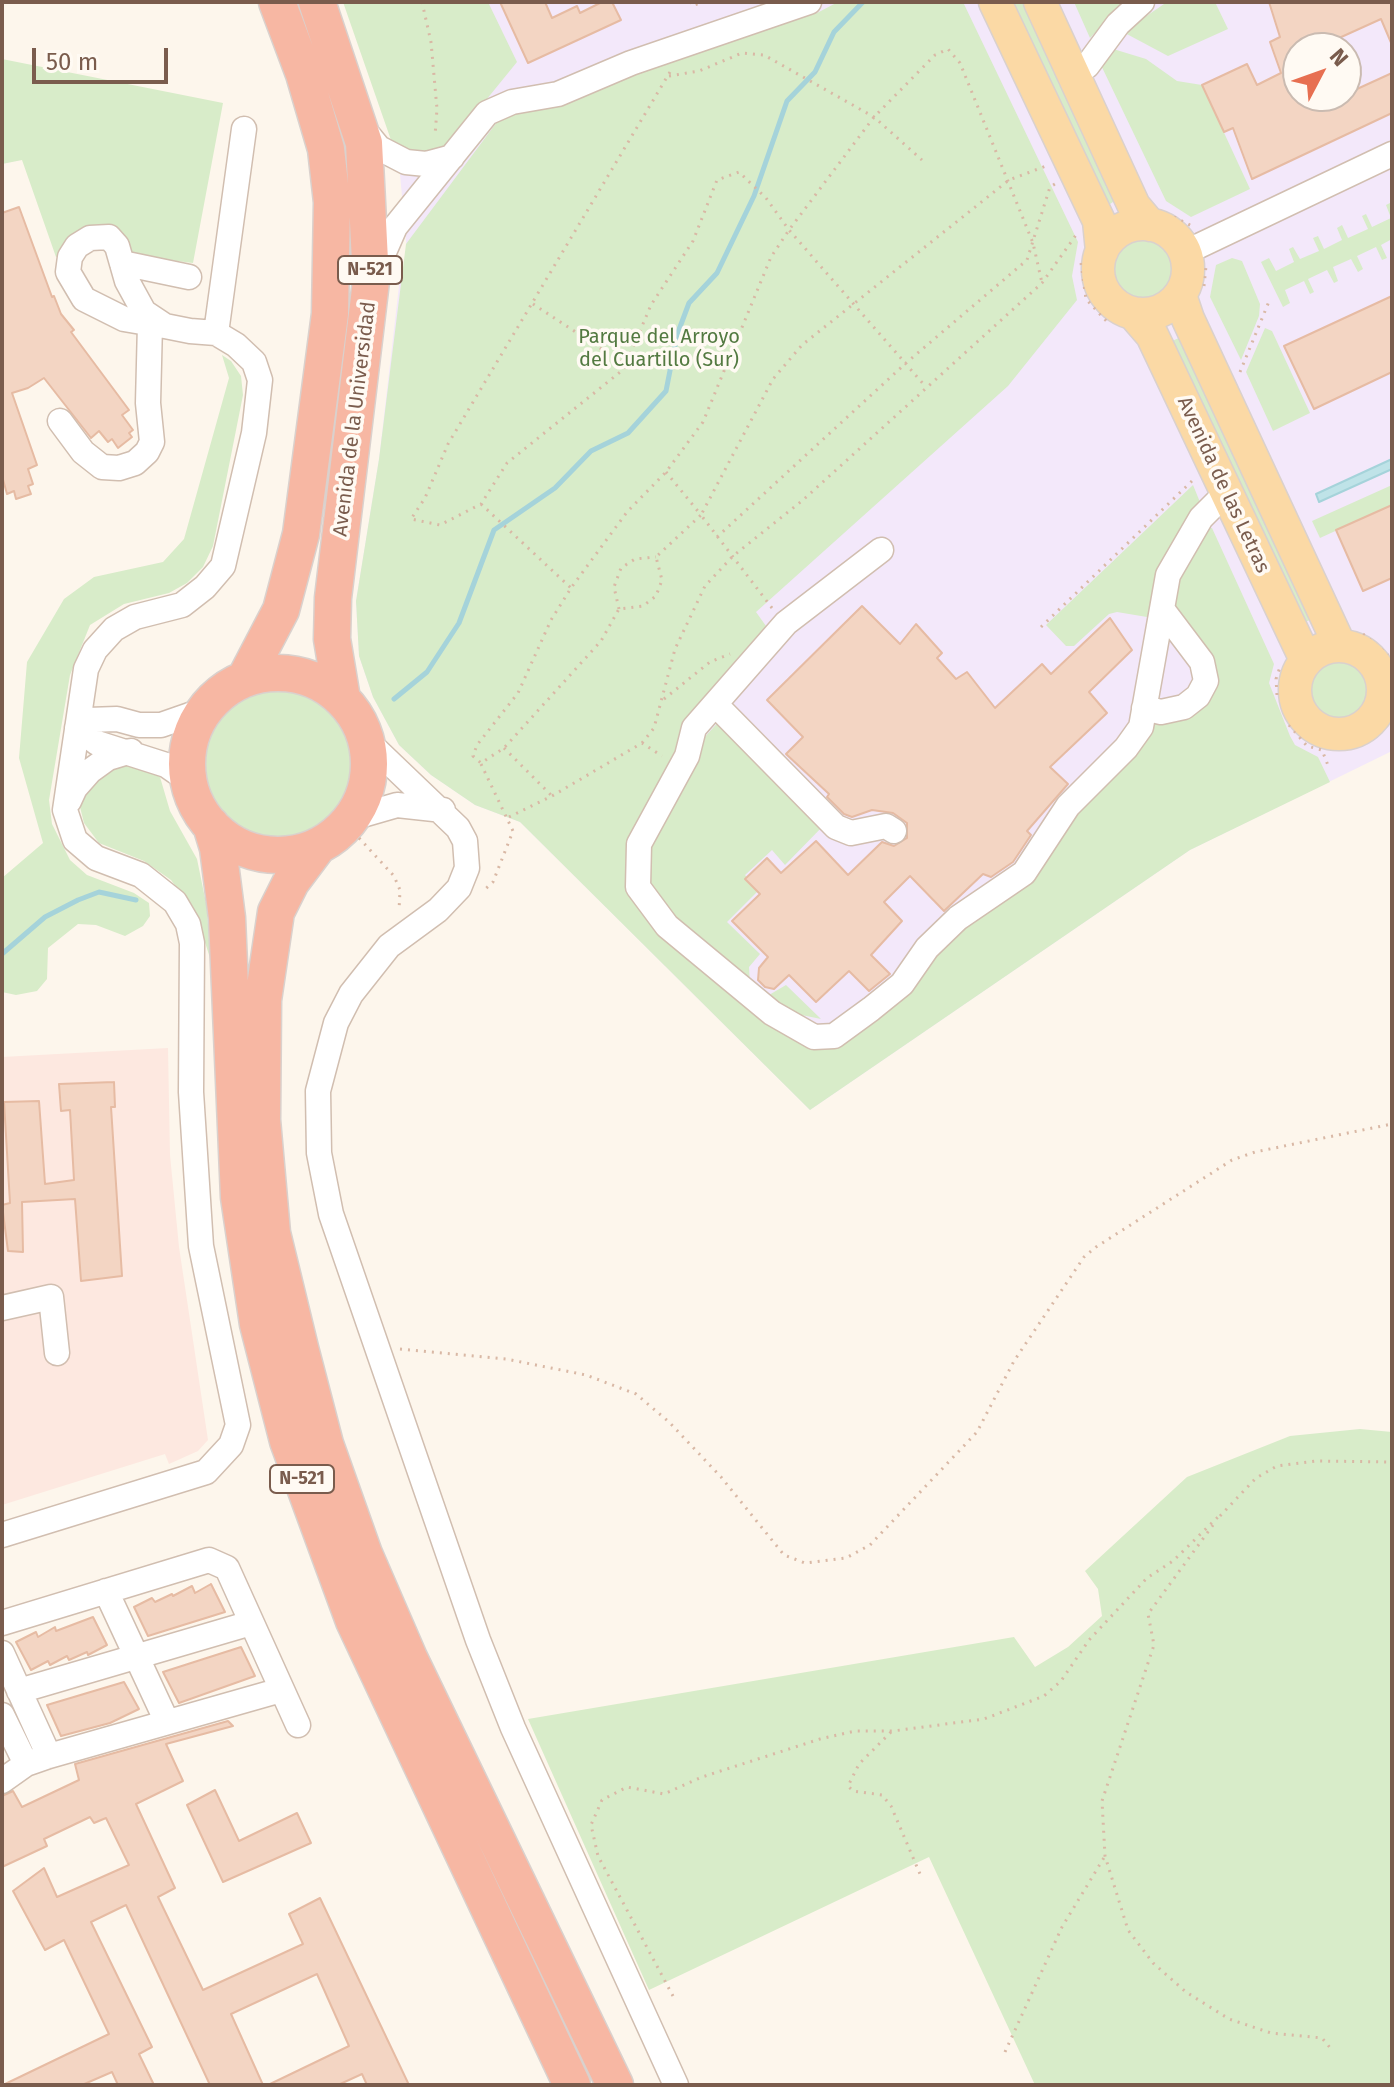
<!DOCTYPE html>
<style>
body{margin:0}
#map{position:relative;width:1394px;height:2087px;overflow:hidden;background:#fdf6ec;font-family:"Fira Sans",sans-serif}
canvas{display:block}
.frame{position:absolute;inset:0;border:4px solid #7a5c4d;pointer-events:none}
.north{position:absolute;left:1282px;top:32px;width:80px;height:80px;box-sizing:border-box;background:#fffaf3;border:2px solid #cabbb1;border-radius:50%;rotate:49deg;font-size:22px;font-weight:700;line-height:32px;text-align:center;color:#7a5c4d}
.north::after{content:'';display:block;margin:auto;width:28px;height:36px;background:#e76f51;clip-path:polygon(50% 0,100% 100%,50% 72%,0 100%)}
.scale{position:absolute;left:32px;top:48px;width:136px;height:36px;box-sizing:border-box;border:4px solid #7a5c4d;border-top:0;padding-left:10px;font-size:24px;line-height:28px;white-space:nowrap;color:#7a5c4d;-webkit-text-stroke:6px #fffaf3;paint-order:stroke}
</style>
<div id="map">
<canvas width="1394" height="2087"></canvas>
<div class="frame"></div>
<div class="north">N</div>
<div class="scale">50 m</div>
</div>
<script>
const ctx = document.querySelector('canvas').getContext('2d');
ctx.lineJoin = 'round';
function fill(path, color) { ctx.fillStyle = color; ctx.fill(path, 'evenodd'); }
const poly = rows => new Path2D(rows.map(r => 'M' + r).join(''));
function strokePath(path, color, width, dash) { ctx.strokeStyle = color; ctx.lineWidth = width; ctx.lineCap = dash ? 'butt' : 'round'; ctx.setLineDash(dash || []); ctx.stroke(path); }
function label(font, color, halo, rows, align = 'center') {
  ctx.font = font + ' "Fira Sans",sans-serif'; ctx.lineWidth = 7; ctx.setLineDash([]); ctx.textBaseline = 'middle'; ctx.strokeStyle = halo; ctx.fillStyle = color; for (const [text, x, y, turn = 0] of rows) {
    ctx.save(); ctx.translate(x, y); ctx.rotate((+turn || 0) * Math.PI / 180); ctx.textAlign = isNaN(turn) ? turn : align; if (halo) ctx.strokeText(text, 0, 0); ctx.fillText(text, 0, 0); ctx.restore();
  }
}
const commercial = poly([
 [168,1048,170,1155,179,1247,208,1440,198,1451,169,1464,165,1454,2,1505,2,1057]
]);
const education = poly([
 [355,2,1392,2,1392,751,1190,850,810,1110,520,822,475,805,431,775,399,745,373,697,359,656,356,601,379,459,399,286,407,253,394,106],
 [1298,48,1346,48,1346,96,1298,96]
]);
const green = poly([
 [343,2,488,2,517,62,447,148,412,155,392,143],
 [838,2,963,2,1078,242,1072,276,1077,300,1008,386,756,612,771,633,693,721,635,893,769,1019,845,1031,993,898,1153,722,1208,688,1176,616,1170,592,1201,530,1212,528,1274,664,1269,683,1290,736,1295,745,1318,757,1330,782,1190,850,810,1110,520,822,475,805,431,775,399,745,373,697,359,656,356,601,379,459,406,244,497,122,509,113,553,108,644,70,817,13],
 [1006,2,1029,2,1117,192,1113,202,1107,206],
 [1074,2,1125,2,1090,38],
 [1167,2,1215,2,1228,29,1168,56,1123,32],
 [1110,48,1146,59,1177,81,1202,85,1250,189,1191,217,1166,201,1099,61],
 [2,59,223,103,193,263,137,256,109,237,56,257,22,160,2,164],
 [1390,203,1392,208,1392,239,1381,245,1387,258,1382,260,1376,247,1357,256,1363,269,1358,272,1351,259,1333,267,1338,281,1334,283,1327,270,1308,279,1314,292,1310,294,1304,281,1285,290,1290,303,1283,307,1261,262,1269,258,1276,271,1294,262,1289,249,1293,247,1300,259,1319,251,1313,238,1318,236,1324,249,1342,240,1337,228,1342,225,1348,238,1368,229,1362,216,1366,214,1372,227,1391,218,1386,205],
 '1110 269a33 33 0 1 1 66 0a33 33 0 1 1-66 0Z',
 [1232,258,1242,261,1260,304,1259,316,1241,360,1210,297,1216,265],
 [1265,328,1272,331,1310,413,1273,431,1246,372],
 [1179,338,1314,610,1310,620,1303,623,1172,341],
 [222,355,231,361,241,376,243,395,213,546,203,567,187,583,169,593,124,604,90,625,70,675,49,800,52,824,70,860,87,875,134,893,149,903,150,916,143,926,125,936,96,925,78,924,48,948,47,979,37,991,16,995,2,992,2,878,43,843,19,758,27,662,64,599,94,577,163,562,184,539,229,378],
 [1193,485,1202,507,1153,618,1117,612,1109,614,1074,646,1066,646,1046,625],
 [1392,485,1392,505,1320,538,1312,521],
 '1306 691a33 33 0 1 1 66 0a33 33 0 1 1-66 0Z',
 '201 764a75 75 0 1 1 150 0a75 75 0 1 1-150 0Z',
 [721,719,826,823,785,865,772,850,745,875,758,891,727,922,760,954,749,967,750,984,769,995,786,985,821,1019,777,1010,677,925,651,894,646,849,703,739],
 [136,764,160,777,170,811,197,859,207,908,210,958,196,914,171,880,144,861,99,843,84,823,80,807,84,792,112,765],
 [1360,1429,1392,1432,1392,2085,1035,2085,929,1857,649,1990,528,1719,1014,1637,1035,1667,1068,1647,1102,1616,1098,1589,1085,1571,1187,1477,1290,1436]
]);
const water = poly([
 [1392,459,1392,469,1319,502,1316,494,1392,459]
]);
const stream = poly([
 [394,699,427,672,459,623,494,530,555,488,591,451,628,433,666,391,677,335,689,303,717,273,754,196,787,101,815,72,834,32,863,2],
 [2,954,45,917,78,900,99,892,136,900]
]);
const building = poly([
 [500,2,545,2,552,18,577,6,580,13,602,2,612,2,621,20,528,63,500,2],
 [1269,2,1392,2,1392,45,1381,19,1317,48,1298,48,1298,96,1318,96,1322,105,1392,73,1392,113,1252,179,1233,128,1224,132,1202,85,1247,64,1257,85,1281,73,1270,42,1280,37,1269,2],
 [19,207,52,297,54,296,61,314,74,330,71,332,129,410,122,415,133,430,129,433,132,437,118,448,112,439,108,442,99,431,91,438,44,378,28,388,12,393,37,465,28,469,33,484,28,486,31,494,16,499,14,491,7,494,2,476,2,213,19,207],
 [1392,296,1392,372,1314,409,1284,346,1392,296],
 [1392,505,1392,578,1363,591,1336,530,1392,505],
 [862,606,900,644,916,624,942,653,937,658,956,679,967,672,995,708,1042,664,1051,674,1110,618,1132,650,1089,692,1107,713,1050,767,1068,784,1027,831,1031,835,1013,862,991,877,983,874,944,911,910,876,884,902,902,921,871,955,890,974,869,991,849,971,816,1002,789,975,774,989,765,987,758,980,759,968,768,957,732,921,760,894,745,879,767,858,781,873,816,841,848,875,882,842,894,846,907,838,907,823,893,813,872,810,852,817,844,814,827,797,829,794,786,754,803,737,767,700,862,606],
 [114,1082,115,1107,111,1107,122,1276,81,1281,75,1199,22,1202,23,1252,8,1251,2,1205,10,1203,4,1102,39,1101,45,1184,74,1180,70,1110,61,1111,59,1084,114,1082],
 [211,1584,225,1612,148,1636,134,1607,152,1598,155,1602,172,1594,173,1596,192,1586,195,1593,211,1584],
 [93,1617,107,1645,88,1655,87,1652,69,1660,67,1656,50,1665,48,1661,31,1670,16,1642,36,1632,38,1637,55,1627,56,1631,93,1617],
 [241,1647,255,1676,179,1703,163,1672,241,1647],
 [124,1682,139,1709,110,1723,61,1736,47,1705,124,1682],
 [228,1721,233,1726,166,1744,183,1781,136,1804,175,1888,158,1897,203,1990,303,1944,289,1914,320,1898,409,2085,367,2085,362,2074,338,2085,268,2085,349,2046,317,1974,231,2014,263,2085,210,2085,126,1905,91,1922,152,2047,139,2054,154,2085,118,2085,112,2072,82,2085,3,2085,109,2034,64,1940,45,1950,13,1891,44,1868,57,1897,129,1865,106,1818,94,1823,90,1817,44,1839,47,1846,2,1867,2,1796,13,1791,22,1807,79,1780,75,1764,228,1721],
 [215,1790,239,1841,297,1813,311,1843,223,1882,187,1805,215,1790]
]);
const path = poly([
 [422,2,431,42,437,109,435,136],
 [691,2,692,6,702,2],
 [670,72,448,444,425,498,411,519,440,525,481,504,507,463,624,369,651,305,693,241,717,180,739,172,766,198,789,230,926,387],
 [669,76,699,71,742,53,764,55,874,117,922,160],
 [1174,217,1192,226],
 [1081,263,1086,299,1110,325],
 [1204,286,1206,266],
 [533,304,626,365],
 [1240,372,1270,299],
 [666,472,701,515,656,557,662,580,656,596,643,606,619,609,601,641,504,748,481,763,473,756,477,745,518,693,551,620,571,588,627,512,666,472,703,422,771,257,789,230,874,117,935,55,948,49,960,63,1033,243,1042,283],
 [481,504,571,588],
 [717,537,906,363,1027,260,1050,187,1055,184],
 [772,608,701,515,773,379,802,345,1009,180,1046,166],
 [619,609,614,587,621,568,635,559,656,557],
 [1041,627,1193,480],
 [1363,634,1388,655],
 [1277,695,1276,679,1280,667],
 [664,699,710,662,730,654],
 [1289,725,1307,746,1322,750,1329,768],
 [642,743,654,728,675,649,705,586,733,556,803,500,1042,283,1076,235],
 [504,748,552,796],
 [481,764,513,831,493,882,482,892],
 [509,817,552,796,642,743,662,756],
 [359,838,394,876,400,890,399,911],
 [400,1349,506,1359,586,1375,636,1394,669,1422,721,1477,784,1555,805,1563,846,1558,870,1545,977,1432,1014,1361,1084,1257,1096,1247,1232,1160,1255,1152,1392,1124],
 [1220,1516,1256,1478,1277,1466,1316,1461,1392,1462],
 [1213,1525,1148,1614,1154,1645,1102,1801,1105,1856,1128,1930,1153,1963,1186,1992,1229,2019,1271,2033,1322,2038,1332,2050],
 [891,1732,859,1764,848,1786,853,1791,882,1795,891,1806,920,1874],
 [673,1996,598,1856,591,1825,602,1800,627,1787,664,1794,702,1777,820,1739,855,1731,893,1731,984,1719,1044,1696,1061,1681,1089,1640,1147,1578,1173,1561,1219,1516],
 [1005,2052,1062,1927,1105,1856]
]);
const minor = poly([
 [1073,74,1087,66,1118,24,1142,2],
 [361,126,379,148,406,162,426,164,452,157],
 [1184,253,1392,154],
 [122,263,189,277],
 [374,275,395,227,487,113,512,102,558,94,631,63,809,2],
 [216,333,244,129],
 [60,421,83,452,102,467,119,468,135,463,147,452,152,442,148,403,150,324],
 [881,550,786,623,694,728,687,756,639,844,638,887,667,926,772,1013,814,1037,834,1036,871,1009,902,984,927,948,958,918,1024,873,1068,806,1126,748,1141,727,1168,575,1201,518,1226,493],
 [1382,681,1392,675],
 [715,704,836,827,851,833,886,826,894,831],
 [1144,708,1161,712,1184,707,1198,696,1206,681,1202,662,1162,609],
 [77,728,88,720,117,719,139,725,161,725,204,710],
 [77,728,97,743,166,765,189,781],
 [366,740,458,828,465,841,467,868,459,888,438,910,389,946,351,994,336,1023,318,1091,319,1153,331,1214,478,1640,513,1728,676,2085],
 [69,801,75,788,90,771,108,758,131,751],
 [352,818,397,805,443,810],
 [2,1308,51,1297,57,1353],
 [2,1535,206,1472,231,1445,238,1425,201,1246,191,1092,192,943,188,924,175,902,141,875,96,858,75,840,65,810,86,669,95,650,114,629,135,617,182,605,205,587,223,566,254,433,260,380,254,362,236,345,216,333,190,331,165,326,124,319,84,299,68,272,70,257,77,246,90,238,109,237,117,246,127,281,144,312,165,326],
 [106,1591,167,1722],
 [2,1623,209,1560,227,1568,298,1725],
 [2,1653,49,1756],
 [19,1691,251,1623],
 [2,1715,26,1764],
 [2,1781,26,1764,49,1756,281,1690]
]);
const major = poly([
 [995,2,1099,221,1102,251],
 [1040,2,1134,206,1150,225],
 '1098 269a45 45 0 1 1 90 0a45 45 0 1 1-90 0Z',
 [1180,295,1188,319,1340,646],
 [1133,313,1152,335,1306,660],
 '1295 690a44 44 0 1 1 88 0a44 44 0 1 1-88 0Z'
]);
const highway = poly([
 [317,2,364,143,371,281,333,598,332,639,342,699],
 '187 764a91 91 0 1 1 182 0a91 91 0 1 1-182 0Z',
 [245,679,281,610,301,534,330,314,332,202,326,149,304,74,277,2],
 [211,825,218,848,227,918,239,1197,258,1324,288,1441,354,1621,572,2085],
 [318,846,291,882,276,912,263,1000,262,1120,272,1233,300,1348,325,1444,364,1554,409,1658,615,2085]
]);
const shields = [
 [370,270,64],
 [302,1479,64]
];
const shieldNames = [
 ["N-521",370,270],
 ["N-521",302,1479]
];
const parkNames = [
 ["Parque del Arroyo",659,337],
 ["del Cuartillo (Sur)",659,360]
];
const streetNames = [
 ["Avenida de la Universidad",355,419,-83],
 ["Avenida de las Letras",1223,485,65]
];
fill(commercial, '#fde8e0');
fill(education, '#f3e8fa');
fill(green, '#d8ecc9');
fill(water, '#bfe3e8');
strokePath(water, '#a5d3da', 2);
strokePath(stream, '#a5d3da', 5);
fill(building, '#f3d5c3');
strokePath(building, '#e6bba3', 2);
strokePath(minor, '#d1beb0', 27);
strokePath(major, '#dad1cd', 35);
strokePath(highway, '#dad1cd', 39);
strokePath(path, '#d9b8a5', 3, [2, 6]);
strokePath(minor, '#fff', 24);
strokePath(major, '#fbd9a5', 32);
strokePath(highway, '#f7b7a3', 36);
for (const [x, y, w] of shields) { const box = new Path2D(); box.roundRect(x - w / 2, y - 14, w, 28, 6); ctx.fillStyle = '#fffaf3'; ctx.fill(box); strokePath(box, '#7a5c4d', 2); }
label('bold 18px', '#7a5c4d', null, shieldNames);
label('20px', '#537a41', '#fffaf3', parkNames);
label('20px', '#7a5c4d', '#fffaf3', streetNames);
</script>
